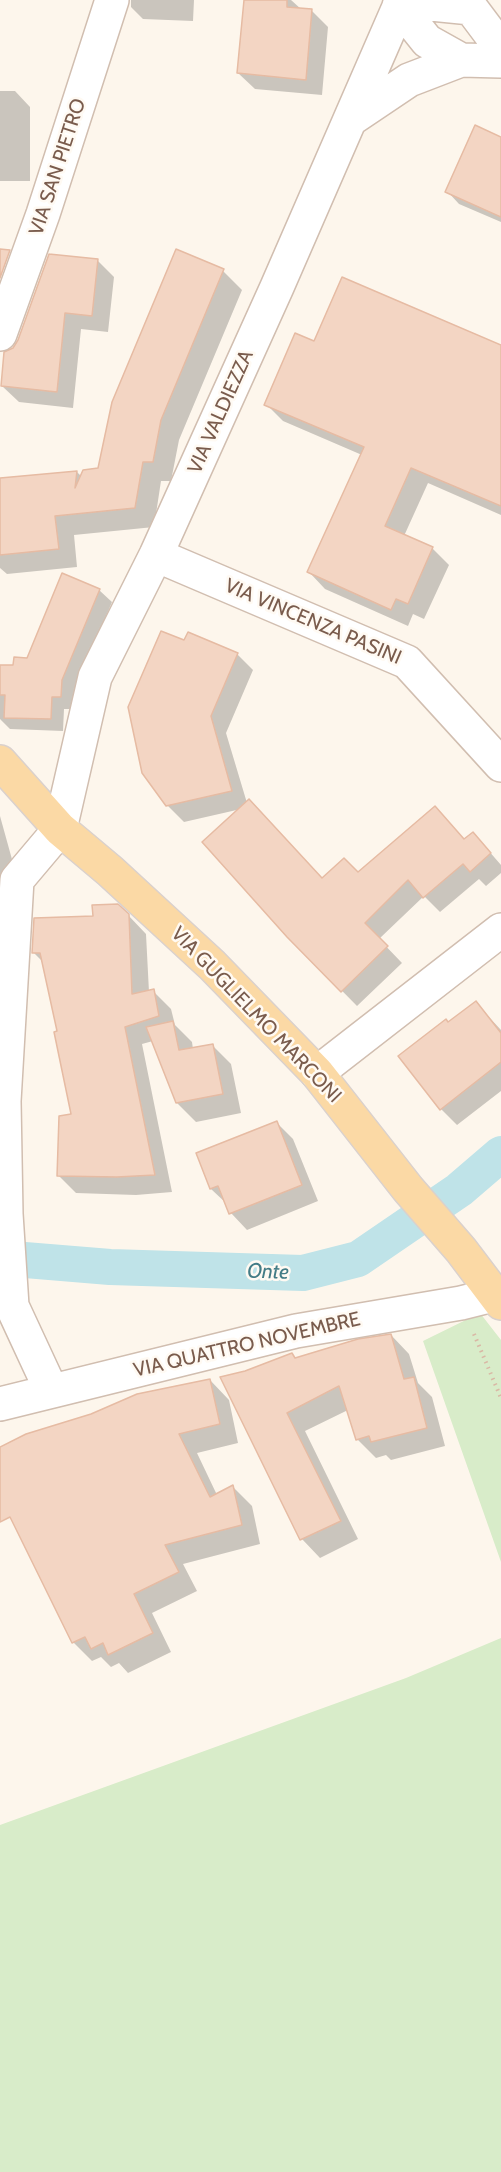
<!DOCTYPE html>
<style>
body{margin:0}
canvas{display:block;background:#fdf6ec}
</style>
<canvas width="501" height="2172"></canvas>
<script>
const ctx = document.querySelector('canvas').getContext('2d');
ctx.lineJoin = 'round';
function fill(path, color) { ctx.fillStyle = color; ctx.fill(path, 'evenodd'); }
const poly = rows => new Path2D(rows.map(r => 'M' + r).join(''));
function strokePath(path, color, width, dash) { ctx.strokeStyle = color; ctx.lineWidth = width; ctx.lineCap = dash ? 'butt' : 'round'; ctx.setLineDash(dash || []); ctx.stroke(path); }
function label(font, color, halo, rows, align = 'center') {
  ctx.font = font + ' Cabin,sans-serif'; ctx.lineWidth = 5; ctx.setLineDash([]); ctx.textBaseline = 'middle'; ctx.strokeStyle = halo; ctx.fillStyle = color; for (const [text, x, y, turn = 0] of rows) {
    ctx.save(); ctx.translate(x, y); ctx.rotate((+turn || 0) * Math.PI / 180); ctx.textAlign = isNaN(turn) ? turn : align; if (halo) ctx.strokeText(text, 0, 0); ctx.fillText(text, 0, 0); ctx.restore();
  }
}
const green = poly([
 [480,1313,501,1340,501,1562,423,1341],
 [501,1638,501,2172,0,2172,0,1825,406,1678]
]);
const shadow = poly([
 [131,0,194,0,193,21,143,19,131,7],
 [245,0,291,0,301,9,311,10,328,27,322,95,255,89,238,73],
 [0,91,15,91,30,107,30,181,0,181],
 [501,138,501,222,459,204,447,191],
 [97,260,114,277,108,332,81,329,73,408,19,402,2,386,14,349],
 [223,271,242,290,179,440,171,481,161,481,154,527,74,535,77,567,7,574,0,568,0,479,77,472,82,477,99,470],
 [501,347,501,515,428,483,404,536,433,549,449,565,424,619,413,614,408,626,325,589,309,572,362,455,283,421,266,404],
 [99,590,112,602,74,693,73,709,64,709,63,731,10,729,0,719,0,666,15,667,28,659],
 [185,642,237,654,253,670,226,733,247,803,323,880,358,874,435,808,465,840,488,850,501,865,501,873,486,886,479,879,440,912,424,896,379,939,402,963,357,1006,288,936,241,809,184,822,167,805],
 [0,816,13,863,0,929],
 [128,915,146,934,149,992,153,991,171,1009,175,1025,192,1042,193,1049,212,1045,231,1064,241,1113,196,1122,177,1103,153,1041,142,1044,172,1192,136,1195,76,1193,58,1175,73,1115,44,963,33,952],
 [476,1003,501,1030,501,1091,457,1125,441,1109],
 [277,1123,293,1139,318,1201,247,1230,231,1213,227,1204,211,1189],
 [391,1335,409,1354,418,1383,432,1397,445,1446,391,1460,386,1455,376,1458,357,1439,348,1410,305,1431,358,1539,320,1558,302,1539,222,1378,246,1373,292,1354,296,1359],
 [210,1380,229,1400,238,1443,197,1453,217,1495,233,1487,252,1506,260,1544,183,1564,197,1591,152,1613,171,1652,128,1673,119,1663,111,1667,101,1657,92,1661,73,1642,0,1493,0,1448]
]);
const canal = poly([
 [0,1258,110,1267,303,1273,358,1259,459,1190,501,1154]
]);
const building = poly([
 [244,0,287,0,287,7,312,9,306,80,237,73,244,0],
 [475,125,501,137,501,217,445,192,475,125],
 [0,249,10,250,0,278,0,249],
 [176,249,224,269,161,420,153,462,143,462,135,508,55,516,59,549,0,555,0,478,77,471,75,488,83,470,98,468,112,402,176,249],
 [49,254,98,259,92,316,65,313,57,392,1,386,4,352,13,348,18,340,49,254],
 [342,277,501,345,501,506,411,468,385,526,433,547,408,604,396,599,391,610,307,572,364,447,264,405,295,333,314,341,342,277],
 [62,573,100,589,62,680,61,697,52,697,51,719,4,718,5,695,0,695,0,665,13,665,14,657,27,658,62,573],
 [161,631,184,640,188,632,238,653,211,716,232,791,166,806,142,773,128,707,161,631],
 [249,799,322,878,344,858,358,872,435,806,464,839,473,832,491,853,470,872,463,864,423,898,408,880,365,923,388,946,341,992,287,937,202,842,249,799],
 [118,904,129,914,132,994,154,989,159,1016,125,1027,155,1175,117,1177,57,1176,59,1116,71,1114,54,1032,57,1031,40,953,32,953,34,918,93,916,92,905,118,904],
 [476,1001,501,1033,501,1062,440,1110,398,1056,446,1019,448,1022,476,1001],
 [173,1021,179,1050,213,1044,223,1094,176,1103,146,1027,173,1021],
 [277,1121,302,1185,229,1214,218,1186,210,1189,196,1153,277,1121],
 [391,1334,404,1379,414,1377,427,1428,371,1442,369,1436,356,1440,339,1386,287,1413,341,1521,300,1540,220,1377,245,1371,292,1353,295,1358,358,1339,391,1334],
 [210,1379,220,1424,179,1434,210,1497,233,1485,242,1525,165,1545,179,1572,134,1594,153,1633,108,1655,103,1643,91,1649,85,1637,72,1643,10,1517,0,1522,0,1447,26,1434,91,1414,137,1394,210,1379]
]);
const path = poly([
 [474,1334,501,1398]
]);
const minor = poly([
 [468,0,471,8,501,48],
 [399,6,427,41,461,60],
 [399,6,431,4,471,8],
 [351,119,409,80,461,60,501,61],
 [0,334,43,214,112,0],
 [156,555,407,662,501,765],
 [317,1073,501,930],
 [51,1390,12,1306,6,1214,4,1101,17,880,60,829,95,677,156,555,277,287,402,0],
 [0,1404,296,1331,461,1303,501,1293]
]);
const major = poly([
 [0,762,60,829,110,871,212,965,317,1073,408,1189,461,1250,501,1303]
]);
const streetNames = [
 ["VIA SAN PIETRO",58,167,-72],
 ["VIA VALDIEZZA",221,412,-66],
 ["VIA VINCENZA PASINI",313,622,23],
 ["VIA GUGLIELMO MARCONI",256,1015,46],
 ["VIA QUATTRO NOVEMBRE",247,1345,-13]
];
const waterNames = [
 ["Onte",268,1272,2]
];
fill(green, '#d8ecc9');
fill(shadow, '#0003');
strokePath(canal, '#bfe3e8', 36);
fill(building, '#f3d5c3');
strokePath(building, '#e6bba3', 1.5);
strokePath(minor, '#d1beb0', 36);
strokePath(major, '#dad1cd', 36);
strokePath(path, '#d9b8a5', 4, [1.5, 4.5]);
strokePath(minor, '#fff', 33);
strokePath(major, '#fbd9a5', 33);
label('20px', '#7a5c4d', '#fffaf3', streetNames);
label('italic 21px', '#437c86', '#fffaf3', waterNames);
</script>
